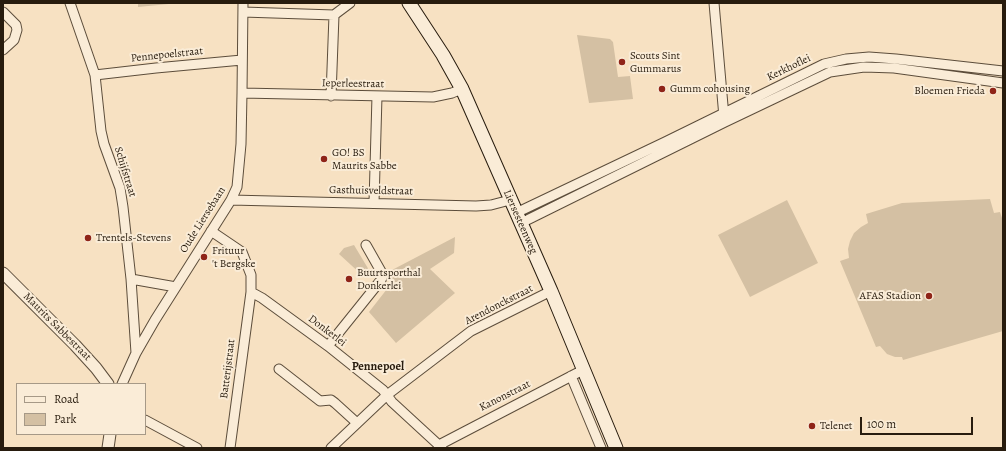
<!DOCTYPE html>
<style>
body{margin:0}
#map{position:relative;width:1006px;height:451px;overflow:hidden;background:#f7e1c2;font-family:Alegreya,serif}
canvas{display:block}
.frame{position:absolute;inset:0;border:4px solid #281c0e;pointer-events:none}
.legend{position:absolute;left:16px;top:383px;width:130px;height:52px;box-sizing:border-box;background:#faecd7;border:1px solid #a69987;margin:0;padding:5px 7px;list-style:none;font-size:12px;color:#281c0e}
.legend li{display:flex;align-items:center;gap:8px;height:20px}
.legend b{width:20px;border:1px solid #a69987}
.scale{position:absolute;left:860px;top:417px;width:113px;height:18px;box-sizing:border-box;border:2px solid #281c0e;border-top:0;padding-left:5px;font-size:12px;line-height:14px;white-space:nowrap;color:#281c0e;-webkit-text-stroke:3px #faecd7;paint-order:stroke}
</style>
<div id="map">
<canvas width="1006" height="451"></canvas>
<div class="frame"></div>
<ul class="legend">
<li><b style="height:5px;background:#faecd7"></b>Road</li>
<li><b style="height:11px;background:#d4c0a3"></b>Park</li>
</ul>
<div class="scale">100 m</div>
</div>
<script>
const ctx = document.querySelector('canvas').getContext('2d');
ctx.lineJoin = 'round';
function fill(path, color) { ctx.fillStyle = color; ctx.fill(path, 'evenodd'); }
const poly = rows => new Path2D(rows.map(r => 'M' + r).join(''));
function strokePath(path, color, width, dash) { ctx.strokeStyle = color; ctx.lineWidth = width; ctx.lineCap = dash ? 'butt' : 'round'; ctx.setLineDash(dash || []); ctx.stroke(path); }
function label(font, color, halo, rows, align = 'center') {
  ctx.font = font + ' Alegreya,serif'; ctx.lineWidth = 4; ctx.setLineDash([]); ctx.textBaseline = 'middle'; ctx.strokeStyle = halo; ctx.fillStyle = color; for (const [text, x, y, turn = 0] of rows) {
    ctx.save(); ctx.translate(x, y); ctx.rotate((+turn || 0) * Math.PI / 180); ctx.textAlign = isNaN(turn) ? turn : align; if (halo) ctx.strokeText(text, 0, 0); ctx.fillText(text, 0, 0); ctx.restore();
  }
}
const green = poly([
 [138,3,179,3,138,7],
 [577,35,610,39,613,42,618,77,630,76,633,99,589,103],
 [990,199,994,213,1000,212,1003,221,1003,331,903,360,902,357,895,357,887,354,880,346,876,347,840,261,849,258,848,249,850,241,854,233,861,227,868,223,866,214,902,203],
 [787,200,818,263,750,297,718,235],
 [455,237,454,253,430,269,455,293,396,343,369,312,387,289,391,286,392,270],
 [354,245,369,270,363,276,339,254,344,248]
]);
const minor = poly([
 [70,3,95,75,101,131,104,144,120,188,123,207,131,279,136,353],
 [714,3,724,117],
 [3,12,16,25,17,30,14,40,3,50],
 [243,12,334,15,350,3],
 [95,75,156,68,242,60],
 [242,93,433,97,452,93,462,89],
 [331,96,334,15],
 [231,200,476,206,491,205,510,200],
 [374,203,377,96],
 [516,213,665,142,824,64,846,59,869,57,896,59,1003,71],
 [521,223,725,122,830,72,864,67,894,68,1003,83],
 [211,231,242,252,251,275,251,292,230,448],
 [131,279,176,287],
 [251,292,262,298,328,346,383,390,392,402,442,448],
 [328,346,381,280,383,275,366,245],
 [279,369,320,401,331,400,335,403,357,423],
 [571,376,601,448],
 [122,384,136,353,155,320,231,200,237,187,241,144,242,93,243,3],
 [145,420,197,448],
 [439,445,583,370],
 [331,448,387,395,471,331,551,291]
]);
const tertiary = poly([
 [3,273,75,345,96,368,108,384],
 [108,448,110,434]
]);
const secondary = poly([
 [409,3,443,55,462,89,551,291,616,448]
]);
const markers = [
 [622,62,4,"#8f2418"],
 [662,89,4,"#8f2418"],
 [993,91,4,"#8f2418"],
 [324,159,4,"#8f2418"],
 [88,238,4,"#8f2418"],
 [204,257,4,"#8f2418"],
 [349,279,4,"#8f2418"],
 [929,296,4,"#8f2418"],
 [812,426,4,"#8f2418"]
];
const streetNames = [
 ["Pennepoelstraat",167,55,-6],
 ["Kerkhoflei",789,68,-26],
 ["Ieperleestraat",353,84,1],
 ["Schijfstraat",125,172,73],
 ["Gasthuisveldstraat",371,191,1],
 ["Oude Liersebaan",203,220,-58],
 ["Liersesteenweg",520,222,66],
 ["Arendonckstraat",499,305,-27],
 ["Maurits Sabbestraat",57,327,45],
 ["Donkerlei",327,331,37],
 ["Batterijstraat",228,369,-83],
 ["Kanonstraat",505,396,-27]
];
const poiNames = [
 ["Scouts Sint",630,56],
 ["Gummarus",630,69],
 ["Gumm cohousing",670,89],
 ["Bloemen Frieda",985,91,"right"],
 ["GO! BS",332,153],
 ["Maurits Sabbe",332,166],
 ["Trentels-Stevens",96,238],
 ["Frituur",212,251],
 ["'t Bergske",212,264],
 ["Buurtsporthal",357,273],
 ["Donkerlei",357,286],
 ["AFAS Stadion",921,296,"right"],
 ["Telenet",820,426]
];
const neighbourhoodNames = [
 ["Pennepoel",378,367]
];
fill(green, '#d4c0a3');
strokePath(minor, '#5c4d3b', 11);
strokePath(tertiary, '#5c4d3b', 13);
strokePath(secondary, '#281c0e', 15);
strokePath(minor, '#faecd7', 9);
strokePath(tertiary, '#faecd7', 11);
strokePath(secondary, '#faecd7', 13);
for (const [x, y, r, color] of markers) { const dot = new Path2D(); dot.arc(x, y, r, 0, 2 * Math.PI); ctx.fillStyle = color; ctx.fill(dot); strokePath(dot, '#faecd7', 1.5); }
label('11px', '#281c0e', '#faecd7', streetNames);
label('11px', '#281c0e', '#faecd7', poiNames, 'left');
label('bold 12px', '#281c0e', '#faecd7', neighbourhoodNames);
</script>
